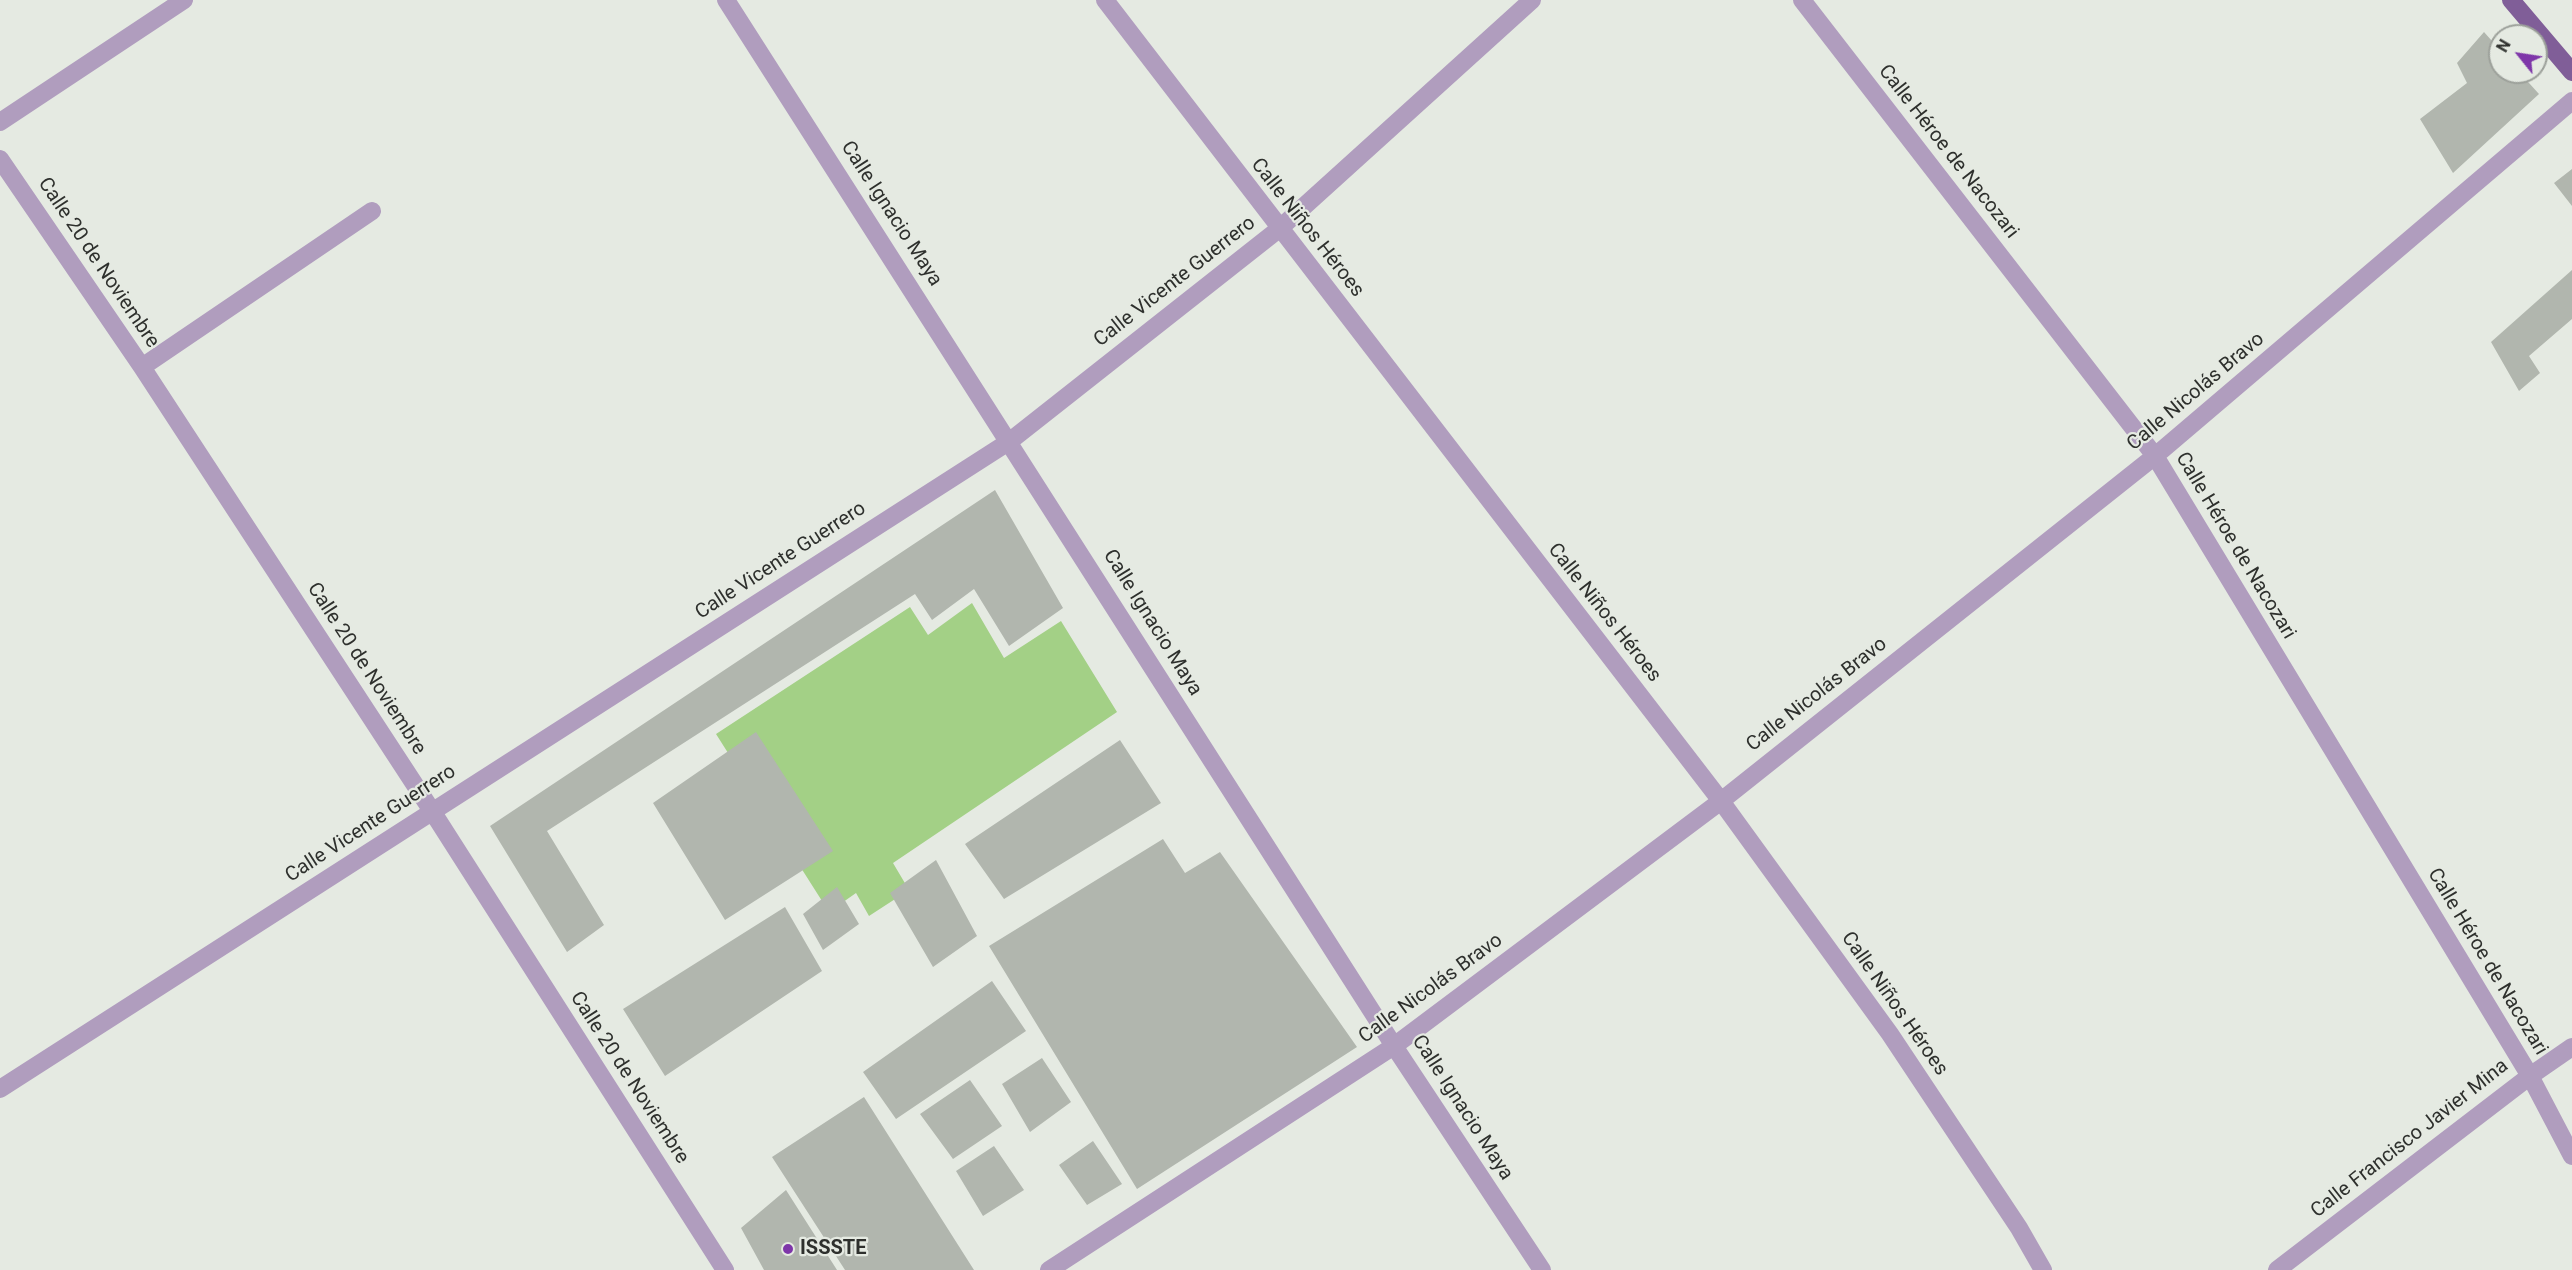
<!DOCTYPE html>
<meta charset="utf-8">
<style>
body{margin:0}
#map{position:relative;width:2572px;height:1270px;overflow:hidden;background:#e5eae2;font-family:Roboto,sans-serif}
canvas{display:block}
.north{position:absolute;left:2488px;top:24px;width:60px;height:60px;box-sizing:border-box;background:#e5eae2;border:2px solid #9ca09a;border-radius:50%;rotate:300deg;font-size:16px;font-weight:700;line-height:24px;text-align:center;color:#2e302d}
.north::after{content:'';display:block;margin:auto;width:21px;height:27px;background:#7e36a9;clip-path:polygon(50% 0,100% 100%,50% 72%,0 100%)}
</style>
<div id="map">
<canvas width="2572" height="1270"></canvas>
<div class="north">N</div>
</div>
<script>
const ctx = document.querySelector('canvas').getContext('2d');
ctx.lineJoin = 'round';
function fill(path, color) { ctx.fillStyle = color; ctx.fill(path, 'evenodd'); }
const poly = rows => new Path2D(rows.map(r => 'M' + r).join(''));
function strokePath(path, color, width, dash) { ctx.strokeStyle = color; ctx.lineWidth = width; ctx.lineCap = dash ? 'butt' : 'round'; ctx.setLineDash(dash || []); ctx.stroke(path); }
function label(font, color, halo, rows, align = 'center') {
  ctx.font = font + ' Roboto,sans-serif'; ctx.lineWidth = 4.5; ctx.setLineDash([]); ctx.textBaseline = 'middle'; ctx.strokeStyle = halo; ctx.fillStyle = color; for (const [text, x, y, turn = 0] of rows) {
    ctx.save(); ctx.translate(x, y); ctx.rotate((+turn || 0) * Math.PI / 180); ctx.textAlign = isNaN(turn) ? turn : align; if (halo) ctx.strokeText(text, 0, 0); ctx.fillText(text, 0, 0); ctx.restore();
  }
}
const green = poly([
 [972,603,1004,658,1061,621,1117,712,893,863,909,890,869,916,856,893,829,912,716,734,910,607,928,635]
]);
const building = poly([
 [2484,32,2500,50,2500,72,2519,72,2539,94,2453,173,2420,119,2467,83,2457,63],
 [2572,169,2572,206,2554,183],
 [2572,270,2572,319,2529,356,2540,373,2519,391,2491,342],
 [995,490,1063,608,1009,646,974,589,932,620,915,594,547,831,604,925,567,952,490,826],
 [756,732,833,851,725,920,653,803],
 [1120,740,1161,803,1004,899,965,844],
 [1163,839,1185,873,1220,852,1357,1047,1137,1189,989,946],
 [936,860,977,936,933,967,890,893],
 [837,887,859,924,823,950,803,914],
 [785,907,822,971,665,1076,623,1009],
 [992,981,1026,1031,896,1119,863,1072],
 [1042,1058,1071,1102,1030,1132,1002,1084],
 [970,1080,1002,1126,953,1159,920,1114],
 [864,1097,974,1270,845,1270,772,1157],
 [1093,1141,1122,1184,1087,1205,1059,1165],
 [994,1146,1024,1190,983,1216,956,1171],
 [786,1190,837,1270,764,1270,741,1228]
]);
const minor = poly([
 [726,0,1394,1046,1542,1270],
 [1105,0,1721,801,1890,1034,2019,1228,2043,1270],
 [1802,0,2155,456,2530,1076,2572,1156],
 [0,122,184,0],
 [0,159,142,367,432,811,725,1270],
 [142,367,372,211],
 [0,1089,1010,441,1279,229,1532,0],
 [1049,1270,1394,1046,1721,801,2155,456,2572,101],
 [2277,1270,2530,1076,2572,1047]
]);
const major = poly([
 [2511,0,2572,72]
]);
const markers = [
 [788,1249,6,"#7e36a9"]
];
const streetNames = [
 ["Calle Héroe de Nacozari",1948,152,52],
 ["Calle Ignacio Maya",891,214,57],
 ["Calle Niños Héroes",1307,228,52],
 ["Calle 20 de Noviembre",98,263,56],
 ["Calle Vicente Guerrero",1175,282,-38],
 ["Calle Nicolás Bravo",2196,392,-40],
 ["Calle Héroe de Nacozari",2235,546,59],
 ["Calle Vicente Guerrero",781,561,-33],
 ["Calle Niños Héroes",1604,613,52],
 ["Calle Ignacio Maya",1152,623,58],
 ["Calle 20 de Noviembre",366,669,57],
 ["Calle Nicolás Bravo",1817,695,-38],
 ["Calle Vicente Guerrero",371,824,-33],
 ["Calle Héroe de Nacozari",2487,962,59],
 ["Calle Nicolás Bravo",1431,989,-36],
 ["Calle Niños Héroes",1894,1004,55],
 ["Calle 20 de Noviembre",629,1078,57],
 ["Calle Ignacio Maya",1462,1108,57],
 ["Calle Francisco Javier Mina",2410,1139,-38]
];
const poiNames = [
 ["ISSSTE",800,1249]
];
fill(green, '#a3d086');
fill(building, '#b1b6ae');
strokePath(minor, '#b09dbe', 18);
strokePath(major, '#805e98', 18);
for (const [x, y, r, color] of markers) { const dot = new Path2D(); dot.arc(x, y, r, 0, 2 * Math.PI); ctx.fillStyle = color; ctx.fill(dot); strokePath(dot, '#e5eae2', 2); }
label('20px', '#2e302d', '#e5eae2', streetNames);
label('bold 20px', '#2e302d', '#e5eae2', poiNames, 'left');
</script>
